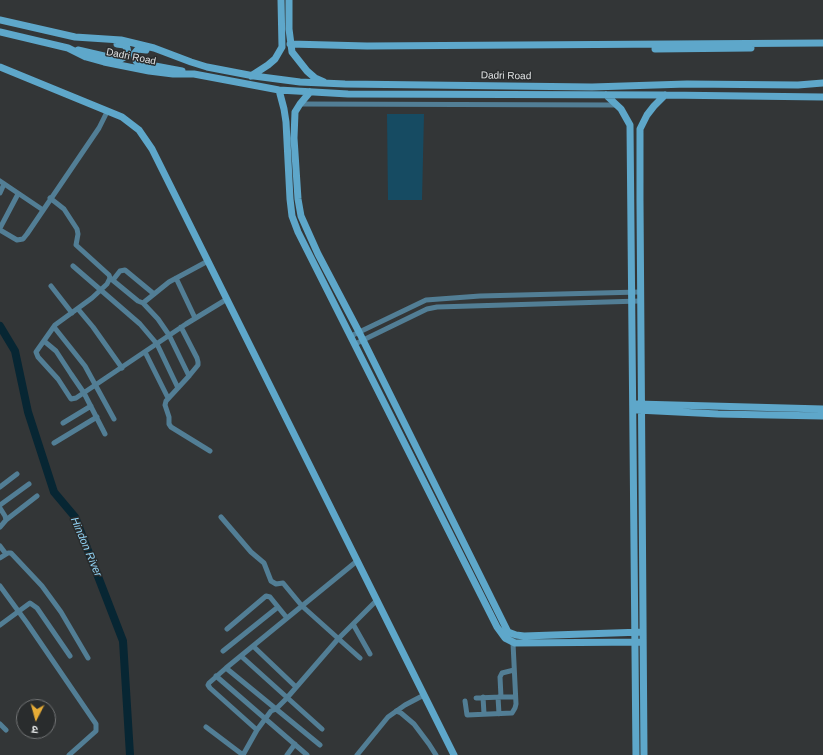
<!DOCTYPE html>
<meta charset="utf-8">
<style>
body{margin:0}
#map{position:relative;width:823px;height:755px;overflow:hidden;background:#333637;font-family:Helvetica,"Noto Sans Devanagari",sans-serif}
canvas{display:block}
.north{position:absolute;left:16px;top:699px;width:40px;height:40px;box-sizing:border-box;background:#292c2d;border:1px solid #737576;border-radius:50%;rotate:186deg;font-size:11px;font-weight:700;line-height:16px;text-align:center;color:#e1e3e4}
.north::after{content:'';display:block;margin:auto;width:14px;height:18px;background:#e6ac36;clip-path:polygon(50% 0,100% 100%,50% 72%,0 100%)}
</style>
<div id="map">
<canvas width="823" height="755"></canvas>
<div class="north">उ</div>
</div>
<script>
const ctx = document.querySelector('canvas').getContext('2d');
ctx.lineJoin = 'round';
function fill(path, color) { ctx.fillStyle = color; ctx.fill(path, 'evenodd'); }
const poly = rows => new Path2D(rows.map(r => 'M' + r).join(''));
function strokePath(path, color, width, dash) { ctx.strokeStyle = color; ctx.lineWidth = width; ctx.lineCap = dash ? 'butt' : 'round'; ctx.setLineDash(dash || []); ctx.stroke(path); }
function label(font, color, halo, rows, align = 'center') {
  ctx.font = font + ' Helvetica,sans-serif'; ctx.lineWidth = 3; ctx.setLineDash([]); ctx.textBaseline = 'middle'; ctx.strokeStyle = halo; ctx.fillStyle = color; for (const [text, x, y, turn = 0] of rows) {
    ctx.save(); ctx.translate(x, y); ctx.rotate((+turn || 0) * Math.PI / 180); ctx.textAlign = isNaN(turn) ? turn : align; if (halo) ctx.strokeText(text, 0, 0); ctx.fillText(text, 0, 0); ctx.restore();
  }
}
const green = poly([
 [387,114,424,114,422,200,388,200]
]);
const river = poly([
 [0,326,15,351,28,412,54,492,75,517,123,641,130,755]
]);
const street = poly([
 [300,104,616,105],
 [0,181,43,210],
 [0,193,4,184],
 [50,198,64,209,77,229,78,234,76,245,109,275,110,278,107,284,92,298,55,325,36,352,38,357,58,379,71,399,76,398,186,324,227,299],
 [0,228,18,194],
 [0,230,17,240,23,239,27,234,99,128,107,112],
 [73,266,140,324,157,344,178,388],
 [110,278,138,301,143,303,169,282,208,261],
 [176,278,195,318],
 [113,280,120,271,125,270,154,294],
 [51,286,72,313],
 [143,303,158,319,169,335,189,376],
 [78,309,93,327,122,368],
 [54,327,85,366,114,419],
 [181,327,197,358,198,362,198,365,189,376,166,401,165,405,169,417,169,424,171,427,210,451],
 [351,336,426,300,480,296,640,292],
 [44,341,56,351,71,374,84,393,105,434],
 [355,344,427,309,437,307,640,301],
 [145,352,168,398],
 [63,423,91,406],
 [54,443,97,417],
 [0,487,17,474],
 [0,505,29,484],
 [0,508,5,516,6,520,0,527],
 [221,517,251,552,264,563,271,581,276,584,283,583,302,606,360,658],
 [6,520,37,496],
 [0,546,6,554],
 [0,558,8,553,11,553,42,586,61,612,88,658],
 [0,586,27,623,96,724,96,731,69,755],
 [353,624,370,654],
 [0,625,30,603,37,608,70,656],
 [227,629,266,596,270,597,287,618],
 [253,646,296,687],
 [223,651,278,607],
 [241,656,322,729],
 [226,668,320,745],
 [216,676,307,755],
 [483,697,484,714],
 [498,697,499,714],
 [501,697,515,697],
 [476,698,501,697,500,677,502,673,514,670],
 [465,701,467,715,512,713,515,708,516,704,513,643],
 [396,711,401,713,414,724,429,744,436,755],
 [0,724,6,730],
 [206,727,243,755],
 [257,730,210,688,208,685,209,683,226,668,357,561],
 [243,755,257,730,271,711,276,709,286,699,338,639,377,600],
 [287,755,295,744],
 [357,755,388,717,405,705,424,695]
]);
const secondary = poly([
 [289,0,289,29,292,52,307,71,315,78,324,82],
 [0,20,75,37,121,40,154,48,191,62,207,67,254,76,300,82,345,84,592,87,687,84,798,85,823,83],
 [0,32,68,48,86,57,104,62,149,71,173,74,194,74,279,90,348,94,665,95,823,97],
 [290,44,367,46,823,43],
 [655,49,751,48],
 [78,50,117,59,121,59,126,56,128,53,127,48,124,45,117,44],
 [146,50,138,49,134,54,136,61,139,63,182,71],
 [0,67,122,117,139,130,152,149,454,755],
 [251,76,268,65,275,59,282,47,281,0],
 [279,90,284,109,286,122,290,199,292,216,298,232,497,627,505,638,515,643,643,642],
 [310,92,300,104,295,112,294,138,298,199,301,216,318,254,359,332,508,632,516,635,524,636,643,632],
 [606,95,621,109,630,125,636,755],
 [637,404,823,409],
 [637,410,718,414,823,416],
 [644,755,640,201,640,129,647,115,654,106,665,95]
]);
const streetNames = [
 ["Dadri Road",131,57,11],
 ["Dadri Road",506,76,1]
];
const waterNames = [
 ["Hindon River",86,547,67]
];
fill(green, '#164b62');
strokePath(river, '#072633', 8);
strokePath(street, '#527e95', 5);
strokePath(secondary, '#5ea7ca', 7);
label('10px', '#e1e3e4', '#292c2d', streetNames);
label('italic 11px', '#91d3f5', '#292c2d', waterNames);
</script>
